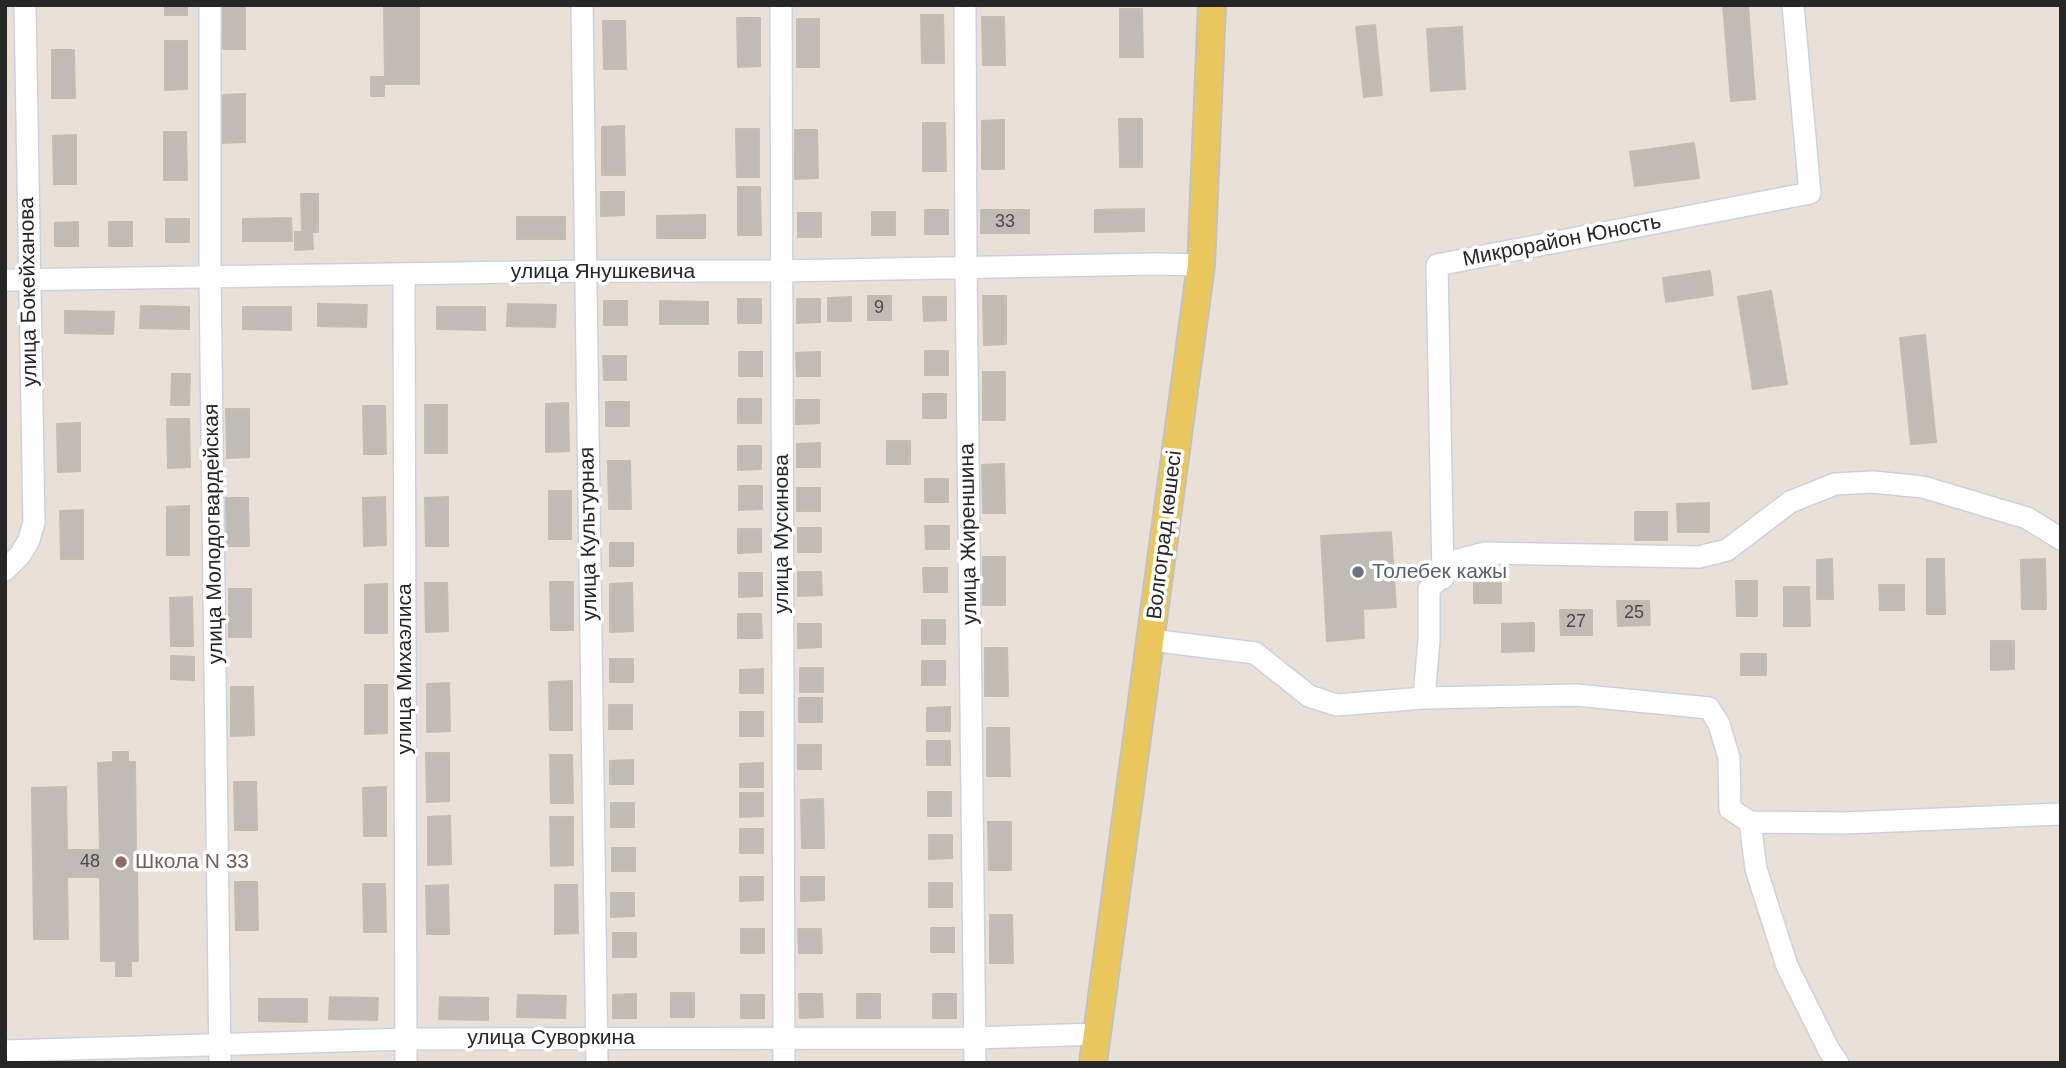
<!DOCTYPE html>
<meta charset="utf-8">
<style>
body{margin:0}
#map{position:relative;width:2066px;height:1068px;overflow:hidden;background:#e9e1d8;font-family:Helvetica,sans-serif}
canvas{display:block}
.frame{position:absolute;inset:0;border:7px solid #262626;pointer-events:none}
</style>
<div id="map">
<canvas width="2066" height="1068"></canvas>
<div class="frame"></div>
</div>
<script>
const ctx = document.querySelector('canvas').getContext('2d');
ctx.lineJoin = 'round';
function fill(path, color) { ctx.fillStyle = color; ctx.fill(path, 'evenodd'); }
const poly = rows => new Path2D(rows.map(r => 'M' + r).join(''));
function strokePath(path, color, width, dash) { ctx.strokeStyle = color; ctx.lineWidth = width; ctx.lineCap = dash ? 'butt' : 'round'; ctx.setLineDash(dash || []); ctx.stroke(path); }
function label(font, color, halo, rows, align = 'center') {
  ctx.font = font + ' Helvetica,sans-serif'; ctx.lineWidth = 7; ctx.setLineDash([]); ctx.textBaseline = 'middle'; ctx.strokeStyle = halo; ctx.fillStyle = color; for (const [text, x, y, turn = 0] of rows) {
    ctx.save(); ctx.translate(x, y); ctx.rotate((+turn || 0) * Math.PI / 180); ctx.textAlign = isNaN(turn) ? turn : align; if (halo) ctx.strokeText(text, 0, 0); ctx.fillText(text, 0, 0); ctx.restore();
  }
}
const building = poly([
 [165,5,187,5,187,15,165,15,165,5],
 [222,5,245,5,245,49,223,49,222,5],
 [384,5,419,5,419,84,384,84,384,96,371,96,371,77,385,77,384,5],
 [1723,5,1748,5,1755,99,1731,101,1723,5],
 [1120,9,1142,9,1143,57,1120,57,1120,9],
 [921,15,943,15,944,63,922,63,921,15],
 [982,17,1004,17,1005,65,983,65,982,17],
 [737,18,760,18,760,66,738,67,737,18],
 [797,19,819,19,819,67,797,67,797,19],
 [603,21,625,21,626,69,604,69,603,21],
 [1375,25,1382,95,1364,97,1356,27,1375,25],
 [1462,27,1465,89,1431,91,1427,29,1462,27],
 [165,41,187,41,187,89,165,90,165,41],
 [52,50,74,50,75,98,52,98,52,50],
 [245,94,245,142,223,143,223,95,245,94],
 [1119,119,1142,119,1142,167,1120,167,1119,119],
 [1004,120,1004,169,982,169,982,121,1004,120],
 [923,123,945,123,946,171,923,171,923,123],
 [624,126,625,175,602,175,602,127,624,126],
 [736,129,759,129,759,177,737,177,736,129],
 [795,130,817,130,818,178,795,179,795,130],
 [164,132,186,132,187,180,164,180,164,132],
 [76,135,76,184,54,184,53,136,76,135],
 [1694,143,1699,178,1635,186,1630,152,1694,143],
 [738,187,760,187,761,235,738,235,738,187],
 [601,192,624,192,624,215,601,216,601,192],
 [301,194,318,194,318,232,312,232,313,249,295,250,295,232,302,232,301,194],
 [1144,209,1144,231,1095,232,1095,210,1144,209],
 [925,210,948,210,948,234,925,234,925,210],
 [981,210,1029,210,1029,233,981,233,981,210],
 [872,212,895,212,895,235,872,235,872,212],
 [798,213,821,213,821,237,798,237,798,213],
 [705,215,705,238,657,238,657,216,705,215],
 [517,217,565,217,565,239,517,239,517,217],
 [291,218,292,241,243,241,243,219,291,218],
 [166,219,189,219,189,242,166,242,166,219],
 [78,222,78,246,55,246,55,223,78,222],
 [109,222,132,222,132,246,109,246,109,222],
 [1710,271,1713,295,1666,302,1663,278,1710,271],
 [1771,291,1787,384,1753,389,1738,297,1771,291],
 [868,296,891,296,891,320,868,320,868,296],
 [983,296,1006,296,1006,344,984,345,983,296],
 [851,297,851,321,828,321,828,298,851,297],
 [923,297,946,297,946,320,924,321,923,297],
 [738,299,761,299,761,323,738,323,738,299],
 [797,299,820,299,820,322,797,323,797,299],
 [604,301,627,301,627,325,604,325,604,301],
 [660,301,708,302,708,324,660,324,660,301],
 [318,304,367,305,366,327,318,326,318,304],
 [508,304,556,305,555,327,507,326,508,304],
 [141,306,189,307,189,329,140,328,141,306],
 [243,307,291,307,291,330,243,329,243,307],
 [437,307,485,307,485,330,437,329,437,307],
 [65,311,114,312,113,334,65,333,65,311],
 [1925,335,1936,442,1911,444,1900,338,1925,335],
 [925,351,948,351,948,375,925,375,925,351],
 [739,352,762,352,762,376,739,376,739,352],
 [820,352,820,376,797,376,796,353,820,352],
 [603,356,626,356,626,380,604,380,603,356],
 [983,372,1005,372,1005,420,983,420,983,372],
 [172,374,190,374,189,405,171,405,172,374],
 [923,394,946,394,946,418,923,418,923,394],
 [738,399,761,399,761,423,738,423,738,399],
 [796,400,819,400,819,423,796,424,796,400],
 [606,402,629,402,629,426,606,426,606,402],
 [568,403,569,451,546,452,546,404,568,403],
 [425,405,447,405,447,453,425,453,425,405],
 [363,406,385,406,386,454,364,454,363,406],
 [226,409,249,409,249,457,227,458,226,409],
 [167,419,189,419,190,467,168,468,167,419],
 [80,423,80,471,58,472,57,424,80,423],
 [887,441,910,441,910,464,887,464,887,441],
 [820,443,820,467,797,467,797,444,820,443],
 [738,446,761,446,761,469,738,470,738,446],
 [608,461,630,461,631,509,609,509,608,461],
 [1004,464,1005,513,983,513,982,465,1004,464],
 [925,479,948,479,948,502,925,502,925,479],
 [739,486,762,486,762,509,739,510,739,486],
 [797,488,820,488,820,511,797,511,797,488],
 [549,491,571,491,571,539,549,539,549,491],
 [385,497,386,545,364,546,363,498,385,497],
 [448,497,448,546,426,546,425,498,448,497],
 [226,498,248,498,249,546,227,546,226,498],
 [1709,503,1709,532,1678,532,1677,504,1709,503],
 [189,506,189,555,167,555,167,507,189,506],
 [83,510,83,559,61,559,60,511,83,510],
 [1635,512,1667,512,1667,540,1635,540,1635,512],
 [925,526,949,526,949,549,926,549,925,526],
 [798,528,821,528,821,552,798,552,798,528],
 [738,529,761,529,761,552,738,553,738,529],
 [1391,532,1396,607,1363,609,1364,638,1327,641,1321,536,1391,532],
 [610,543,633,543,633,566,610,566,610,543],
 [983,557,1005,557,1005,605,983,605,983,557],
 [1832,559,1833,599,1817,599,1817,560,1832,559],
 [1927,559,1944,559,1945,614,1927,614,1927,559],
 [2045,559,2046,609,2022,609,2021,560,2045,559],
 [923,568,947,568,947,592,924,592,923,568],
 [798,572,821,572,822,595,798,596,798,572],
 [739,573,762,573,762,596,739,597,739,573],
 [1736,581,1757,581,1757,616,1737,616,1736,581],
 [550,582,573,582,573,630,551,630,550,582],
 [425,583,447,583,448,631,426,632,425,583],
 [632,583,633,631,610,632,610,584,632,583],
 [1474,583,1501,583,1501,603,1474,603,1474,583],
 [387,584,387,633,365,633,365,585,387,584],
 [1879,585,1904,585,1904,610,1880,610,1879,585],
 [1784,587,1809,587,1810,626,1784,626,1784,587],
 [229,589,251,589,251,637,229,637,229,589],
 [192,597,193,646,171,646,170,598,192,597],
 [1617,601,1649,601,1650,625,1618,626,1617,601],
 [1560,610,1592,610,1592,635,1561,635,1560,610],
 [738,614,761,614,762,638,738,638,738,614],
 [922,620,945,620,945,644,922,644,922,620],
 [1534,623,1534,651,1502,652,1502,624,1534,623],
 [798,624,821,624,821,647,798,648,798,624],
 [1991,641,2014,641,2014,669,1991,670,1991,641],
 [985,648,1007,648,1008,696,985,696,985,648],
 [1741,654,1766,654,1766,675,1741,675,1741,654],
 [171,656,194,657,194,680,171,679,171,656],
 [610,659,633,659,633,682,610,682,610,659],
 [922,661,945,661,945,685,922,685,922,661],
 [800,668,823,668,823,692,800,692,800,668],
 [763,669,763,693,740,693,740,670,763,669],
 [572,681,572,730,550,730,549,682,572,681],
 [449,683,450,731,427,732,427,684,449,683],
 [365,685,387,685,387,733,365,734,365,685],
 [231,687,253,687,254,735,231,736,231,687],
 [799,698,822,698,822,722,799,722,799,698],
 [609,705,632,705,632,729,609,729,609,705],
 [950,707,950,731,927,731,927,708,950,707],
 [740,712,763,712,763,736,740,736,740,712],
 [987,728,1009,728,1010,776,987,776,987,728],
 [927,741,950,741,950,765,927,765,927,741],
 [798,745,821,745,821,769,798,769,798,745],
 [113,752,128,752,128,762,135,762,136,856,147,856,147,867,137,867,138,961,131,961,131,976,116,976,116,961,101,961,100,877,67,877,68,939,34,939,32,788,66,787,67,850,100,850,98,763,113,762,113,752],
 [426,753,449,753,449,801,427,802,426,753],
 [550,755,572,755,573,803,551,803,550,755],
 [633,760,633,784,610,784,610,761,633,760],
 [763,763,763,787,740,787,740,764,763,763],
 [234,782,256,782,257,830,235,830,234,782],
 [386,787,386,836,364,836,363,788,386,787],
 [928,792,951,792,951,816,928,816,928,792],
 [740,793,763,793,763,816,740,817,740,793],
 [823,799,824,848,802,848,801,800,823,799],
 [611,803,634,803,634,827,611,827,611,803],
 [450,816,451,864,428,865,428,817,450,816],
 [550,817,573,817,573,865,551,866,550,817],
 [988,822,1011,822,1011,870,989,870,988,822],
 [740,829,763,829,763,853,740,853,740,829],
 [929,835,952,835,952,858,929,859,929,835],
 [612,848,635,848,635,871,612,871,612,848],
 [740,877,763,877,763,900,740,901,740,877],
 [801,877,824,877,824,900,801,901,801,877],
 [235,882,257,882,258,930,236,930,235,882],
 [929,883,952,883,952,907,929,907,929,883],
 [363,884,385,884,386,932,364,932,363,884],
 [448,885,449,934,427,934,426,886,448,885],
 [555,885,577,885,578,933,555,934,555,885],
 [611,893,634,893,634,916,611,917,611,893],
 [990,915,1012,915,1013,963,990,963,990,915],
 [931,928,954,928,954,952,931,952,931,928],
 [741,929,764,929,764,953,741,953,741,929],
 [798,929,821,929,822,953,799,953,798,929],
 [613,933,636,933,636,957,613,957,613,933],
 [671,993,694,993,694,1017,671,1017,671,993],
 [636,994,636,1018,613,1018,613,995,636,994],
 [799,994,822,994,823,1017,800,1018,799,994],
 [857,994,880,994,880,1018,857,1018,857,994],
 [933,994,956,994,956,1018,933,1018,933,994],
 [518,995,566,996,565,1018,517,1017,518,995],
 [741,995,764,995,764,1018,741,1018,741,995],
 [330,997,378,998,377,1020,329,1019,330,997],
 [440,997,488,998,488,1020,439,1019,440,997],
 [259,999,307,999,307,1022,259,1021,259,999]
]);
const minor = poly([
 [210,5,210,277,220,1063],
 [582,5,597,1063],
 [781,5,784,1063],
 [965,5,966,268,975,1063],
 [404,275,406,1063],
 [5,280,585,271,782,271,1156,264,1201,265],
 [5,570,20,555,29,540,34,522,25,5],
 [1443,578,1437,265,1810,193,1793,5],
 [1151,640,1255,653,1309,696,1337,705,1424,698,1429,639,1429,589,1458,560,1485,553,1699,557,1727,550,1790,502,1835,484,1873,482,1923,487,2027,518,2061,539],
 [1424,698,1576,695,1709,708,1719,724,1729,758,1730,809,1750,822,1845,823,2061,814],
 [1750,822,1756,869,1787,966,1829,1050,1838,1063],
 [5,1051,406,1039,975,1038,1097,1034]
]);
const major = poly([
 [1093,1063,1201,265,1212,5]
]);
const markers = [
 [1358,572,7,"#6b7280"],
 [121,862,7,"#8d6e63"]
];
const numberNames = [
 ["33",1005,222],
 ["9",879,308],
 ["25",1634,613],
 ["27",1576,622],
 ["48",90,862]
];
const streetNames = [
 ["Микрорайон Юность",1562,241,-11],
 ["улица Янушкевича",603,272],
 ["улица Бокейханова",29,292,-91],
 ["улица Молодогвардейская",214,534,-91],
 ["улица Культурная",589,534,-91],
 ["улица Мусинова",782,534,-90],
 ["улица Жиреншина",969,534,-91],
 ["Волгоград көшесі",1165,535,-83],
 ["улица Михаэлиса",405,669,-90],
 ["улица Суворкина",551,1038]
];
const worshipNames = [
 ["Толебек кажы",1372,572]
];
const educationNames = [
 ["Школа N 33",135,862]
];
fill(building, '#c1bbb5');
strokePath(building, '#c4bdb2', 2);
strokePath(minor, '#cdd1df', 24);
strokePath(major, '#c2c2c2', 30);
strokePath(minor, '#fff', 21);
strokePath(major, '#eac75c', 26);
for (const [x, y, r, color] of markers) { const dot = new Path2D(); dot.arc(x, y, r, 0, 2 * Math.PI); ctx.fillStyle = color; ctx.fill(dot); strokePath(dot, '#fff', 2.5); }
label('18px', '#4d4b4a', null, numberNames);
label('21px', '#262626', '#fff', streetNames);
label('21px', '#5b616d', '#fff', worshipNames, 'left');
label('21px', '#785e54', '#fff', educationNames, 'left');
</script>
